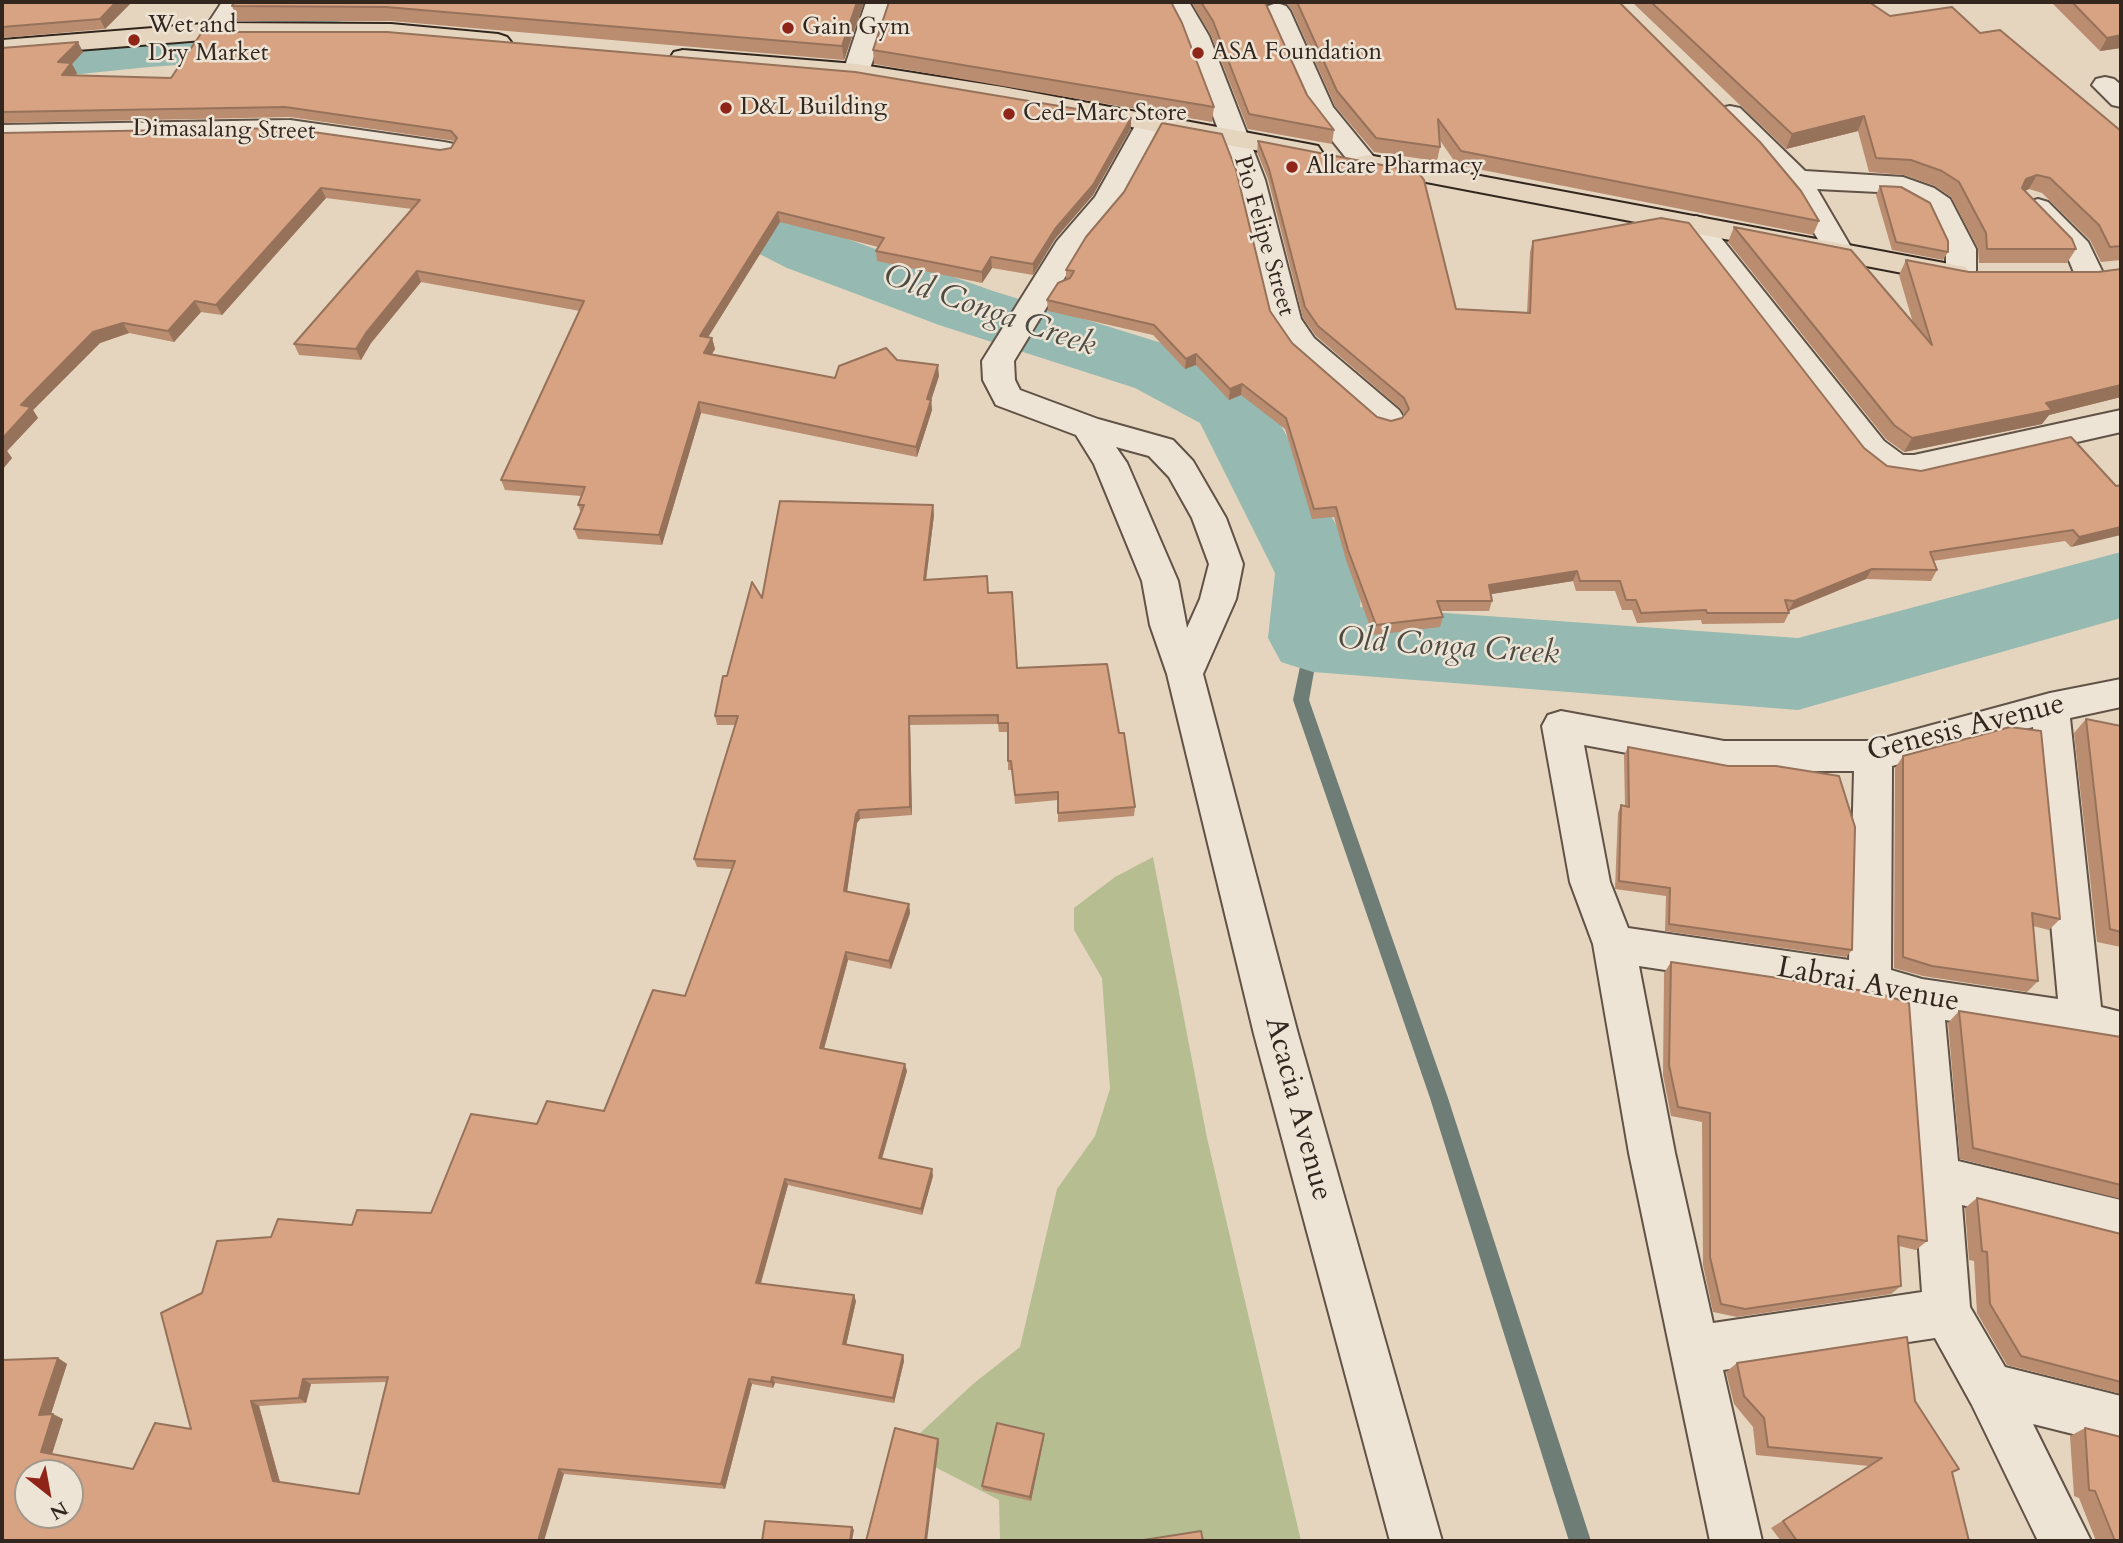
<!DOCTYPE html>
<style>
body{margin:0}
#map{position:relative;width:2123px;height:1543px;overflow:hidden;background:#e5d5be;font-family:Cardo,serif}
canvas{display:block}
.frame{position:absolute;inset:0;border:4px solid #33261e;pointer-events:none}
.north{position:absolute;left:14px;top:1459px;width:70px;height:70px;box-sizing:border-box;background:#eee4d5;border:2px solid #a3988c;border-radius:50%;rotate:149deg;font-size:19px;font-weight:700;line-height:28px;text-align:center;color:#33261e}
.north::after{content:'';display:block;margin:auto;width:24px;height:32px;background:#8f2418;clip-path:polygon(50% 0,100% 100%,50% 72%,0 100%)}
</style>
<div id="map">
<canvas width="2123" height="1543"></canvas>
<div class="frame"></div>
<div class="north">N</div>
</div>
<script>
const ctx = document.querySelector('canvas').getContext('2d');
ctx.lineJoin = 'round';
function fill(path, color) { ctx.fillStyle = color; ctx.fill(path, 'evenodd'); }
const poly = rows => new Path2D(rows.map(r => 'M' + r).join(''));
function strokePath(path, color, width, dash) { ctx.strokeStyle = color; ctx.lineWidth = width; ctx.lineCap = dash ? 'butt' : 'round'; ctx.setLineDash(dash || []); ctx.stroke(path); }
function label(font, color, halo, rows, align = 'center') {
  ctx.font = font + ' Cardo,serif'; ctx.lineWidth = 5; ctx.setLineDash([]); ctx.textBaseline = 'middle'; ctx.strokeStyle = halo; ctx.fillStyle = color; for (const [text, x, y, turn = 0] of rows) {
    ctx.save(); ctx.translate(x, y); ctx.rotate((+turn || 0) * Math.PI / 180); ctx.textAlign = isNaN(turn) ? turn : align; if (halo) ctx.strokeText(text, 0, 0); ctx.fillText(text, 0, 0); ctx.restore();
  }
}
const green = poly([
 [1153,857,1207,1138,1301,1541,1000,1541,999,1500,902,1450,973,1384,1020,1347,1057,1189,1095,1136,1110,1089,1102,978,1074,930,1074,908,1115,877]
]);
const stream = poly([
 [1313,632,1320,638,1309,700,1448,1098,1591,1541,1569,1541,1430,1098,1293,700,1306,638,1313,632]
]);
const river = poly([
 [302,18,328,19,351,24,360,38,351,52,328,57,302,56,149,67,2,82,2,42,302,18],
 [760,203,786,209,839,236,993,291,1191,352,1259,386,1363,573,1360,607,1798,638,2121,552,2121,618,1798,710,1313,672,1281,662,1268,638,1275,573,1200,423,1135,388,939,325,787,268,734,241,724,225,734,209,760,203]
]);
const minor = poly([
 [222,2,247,2,225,36,216,39,207,36,203,31,222,2],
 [866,2,892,2,869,72,865,78,856,80,847,78,843,72,866,2],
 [1165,2,1189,2,1209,36,1265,180,1301,319,1314,338,1399,410,1404,418,1399,426,1388,429,1377,426,1292,352,1271,320,1237,180,1183,36,1165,2],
 [1277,3,1286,6,1290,11,1333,107,1378,162,1374,168,1364,170,1354,168,1307,109,1264,11,1268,6,1277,3],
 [2105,77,2114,79,2121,85,2121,107,2112,105,2092,85,2096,79,2105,77],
 [1730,106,1740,108,1805,171,1903,177,1934,188,1950,199,1976,249,1976,275,1972,282,1961,284,1950,282,1946,275,1946,249,1928,210,1898,193,1817,189,1855,254,1850,260,1840,263,1830,260,1785,183,1716,114,1720,108,1730,106],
 [1151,113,1161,115,1165,121,1121,201,1084,246,1014,361,1015,380,1020,390,1098,419,1173,440,1193,461,1226,518,1243,564,1236,599,1203,674,1298,1034,1442,1541,1390,1541,1254,1034,1167,674,1150,625,1142,581,1094,464,1076,435,996,405,983,380,982,361,1057,241,1095,197,1141,115,1151,113],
 [1116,447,1149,456,1169,477,1192,518,1209,564,1200,599,1187,628,1178,581,1127,463,1116,447],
 [290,120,444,142,454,144,458,150,454,156,444,158,290,136,2,141,2,125,290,120],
 [2038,199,2048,202,2088,242,2104,275,2100,282,2089,284,2078,282,2065,251,2028,214,2024,208,2028,202,2038,199],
 [1696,216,1706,219,1884,441,1903,455,1914,455,2121,410,2121,432,1914,479,1883,474,1860,457,1686,231,1681,225,1686,219,1696,216],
 [2121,679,2121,707,2070,718,2101,1007,2121,1012,2121,1050,2081,1041,1945,1020,1958,1161,2121,1200,2121,1245,1962,1205,1970,1307,2005,1367,2121,1396,2121,1446,2033,1424,2091,1541,2038,1541,1972,1405,1935,1338,1723,1370,1762,1541,1710,1541,1629,1153,1593,944,1570,882,1542,726,1548,715,1561,711,1724,741,1873,741,2050,693,2121,679],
 [2033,727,2058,999,1922,979,1891,970,1892,766,2033,727],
 [1584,745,1724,771,1854,771,1849,960,1628,928,1610,882,1584,745],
 [1639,966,1870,1001,1902,1011,1922,1292,1713,1323,1675,1153,1639,966]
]);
const major = poly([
 [216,23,391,24,498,34,507,37,511,42,507,47,498,50,391,40,216,39,2,56,2,40,216,23],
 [683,50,856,64,1003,87,1308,144,1318,146,1322,152,1318,158,1308,160,1003,103,856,80,674,64,670,58,674,52,683,50],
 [1368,155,1955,265,1966,267,1970,274,1966,281,1955,283,1358,169,1354,163,1358,157,1368,155]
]);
const wall = poly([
 [2,2,132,2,105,29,2,38],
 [234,2,864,2,844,60,391,21,238,21,232,6],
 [1191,2,1274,2,1266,4,1307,95,1334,130,1332,144,1248,129,1211,35],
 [1282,2,1619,2,1819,221,1813,235,1457,165,1439,139,1440,147,1437,161,1374,152,1335,106,1292,10,1287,4],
 [1632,2,1869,2,1890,16,1980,33,2121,131,2121,260,2101,262,2090,240,2042,193,2029,189,2025,191,2076,249,2067,263,1979,263,1978,248,1951,197,1935,186,1904,175,1869,172,1858,131,1786,149],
 [2051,2,2121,2,2121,48,2100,51],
 [2,48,83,52,72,64,77,73,75,75,1131,118,1131,128,1093,195,1055,239,1033,275,992,268,982,283,877,261,876,251,878,247,780,222,708,337,712,338,715,349,711,355,835,378,897,360,939,376,931,399,932,410,917,457,701,413,662,545,578,539,574,529,581,513,578,505,581,496,505,490,501,480,580,311,421,282,371,343,361,360,299,355,294,344,412,209,326,198,222,315,201,312,174,342,129,333,100,343,33,410,38,418,7,451,12,458,2,470,2,133,440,150,451,148,455,141,290,117,2,123],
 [873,50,1214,107,1212,122,874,64],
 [1258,141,1456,309,1527,313,1530,252,1533,241,1864,448,1887,466,1921,471,2116,486,2121,485,2071,547,2065,541,1933,561,1937,570,1931,581,1866,579,1789,611,1789,613,1784,623,1702,624,1701,620,1637,623,1632,610,1622,610,1615,591,1576,591,1573,581,1491,594,1492,601,1489,611,1441,611,1443,617,1440,627,1373,635,1346,560,1334,517,1312,519,1285,429,1241,395,1229,400,1196,365,1185,369,1153,335,1048,311,1047,300,1066,280,1066,270,1270,311,1292,343,1377,417,1391,421,1402,418,1404,415,1401,409,1316,336,1303,318,1268,179,1257,152],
 [1880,186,1948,252,1943,260,1892,250,1876,195],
 [1734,227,1913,323,1899,275,1906,260,1969,272,2098,272,2121,269,2121,397,2049,415,2042,424,1904,452,1886,439,1728,242],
 [934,515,926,579,988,593,1017,668,1119,733,1135,807,1134,816,1058,822,1058,800,1015,804,1012,770,1008,770,1008,732,999,732,998,724,910,725,912,815,860,819,857,823,847,892,909,904,910,913,891,969,848,960,824,1049,907,1071,882,1159,933,1176,922,1215,788,1185,761,1283,856,1301,846,1345,903,1355,904,1361,894,1403,775,1383,773,1388,752,1384,725,1489,564,1474,2,1541,58,1358,67,1364,51,1414,63,1419,52,1454,133,1469,191,1429,202,1293,271,1237,431,1213,537,1124,604,1111,685,996,732,869,697,867,694,859,735,725,717,725,715,716,727,676,762,598],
 [386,1382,359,1494,280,1482,259,1406,306,1403,311,1384],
 [2086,719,2121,726,2121,947,2097,942,2074,733],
 [1628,747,1852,950,1846,957,1665,931,1666,896,1615,889,1618,813,1621,805,1625,806,1624,755],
 [1903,756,2060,919,2049,930,2033,926,2038,981,2027,992,1923,976,1894,968,1895,768],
 [1671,962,1927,1241,1916,1250,1899,1246,1901,1286,1891,1294,1737,1317,1713,1312,1703,1265,1702,1122,1671,1116,1663,1075,1664,973],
 [1959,1011,2121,1037,2121,1199,1960,1159,1948,1023],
 [1977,1198,2121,1234,2121,1394,2007,1365,1977,1313,1974,1261,1969,1260,1965,1208],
 [1737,1363,1915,1401,1952,1472,1969,1541,1781,1541,1771,1528,1869,1466,1756,1455,1753,1427,1734,1404,1726,1372],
 [2085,1428,2121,1541,2096,1541,2079,1498,2074,1496,2070,1436],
 [1044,1434,1044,1438,1031,1501,983,1490,982,1486]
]);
const shadedWall = poly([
 [116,2,132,2,105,29,100,19],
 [857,2,864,2,844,60,842,46],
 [2121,35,2121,48,2100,51,2107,38],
 [78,42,83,52,72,64,77,73,68,85,58,62],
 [1864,116,1858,131,1786,149,1792,134],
 [1131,118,1131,128,1093,195,1055,239,1033,275,1033,264,1055,229],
 [2037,175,2029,189,2018,194,2026,179],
 [321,188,326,198,222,315,216,305],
 [778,212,780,222,702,347,700,336],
 [991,257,992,268,982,283,982,272],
 [417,271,421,282,371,343,361,360,356,349,366,333],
 [195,301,201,312,174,342,168,331],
 [123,323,129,333,100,343,33,410,38,418,7,451,12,458,2,470,2,439,21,405,93,332],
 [712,338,715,349,706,364,704,353],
 [1196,354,1196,365,1185,369,1186,359],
 [938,365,939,376,928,410,927,399],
 [1242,384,1241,395,1229,400,1230,389],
 [2121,385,2121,397,2049,415,2042,424,1904,452,1912,438],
 [931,400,932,410,917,457,916,447],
 [699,402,701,413,662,545,659,535],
 [933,505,934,515,925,589,924,580],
 [2121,527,2121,535,2071,547,2079,537],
 [1872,569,1866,579,1788,611,1794,601],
 [1577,571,1573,581,1486,595,1489,585],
 [909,716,910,725,912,815,910,807],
 [859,810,860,819,857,823,846,899,844,891,856,814],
 [909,904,910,913,891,969,889,961],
 [846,952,848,960,822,1056,820,1048],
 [905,1064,907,1071,880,1165,879,1158],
 [932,1169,933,1176,922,1215,921,1209],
 [785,1179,788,1185,759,1289,756,1283],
 [854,1295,856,1301,845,1350,843,1344],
 [903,1355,904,1361,894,1403,893,1398],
 [58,1358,67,1364,49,1420,39,1415],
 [772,1377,775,1383,773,1388,771,1382],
 [303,1379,311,1384,306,1403,299,1398],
 [749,1379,752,1384,725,1489,721,1484],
 [251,1401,259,1406,281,1486,273,1481],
 [53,1414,63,1419,51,1457,41,1452],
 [1044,1434,1044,1438,1031,1501,1030,1497],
 [938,1439,939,1443,927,1541,925,1541],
 [559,1469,564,1474,544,1541,538,1541],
 [852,1527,854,1530,852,1541,850,1541]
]);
const building = poly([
 [2,2,116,2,100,19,2,27,2,2],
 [234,2,857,2,842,46,386,7,232,6,234,2],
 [889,2,1171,2,1182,23,1214,107,873,50,889,2],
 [1201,2,1265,2,1307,95,1334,130,1249,114,1213,21,1201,2],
 [1297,2,1619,2,1760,142,1801,191,1819,221,1461,151,1438,119,1440,147,1376,138,1337,91,1297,2],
 [1651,2,1869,2,1890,16,1952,7,1980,33,2000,30,2121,131,2121,246,2110,247,2099,225,2050,178,2037,175,2026,179,2022,188,2072,239,2076,249,1987,249,1986,233,1959,182,1942,171,1911,160,1876,158,1864,116,1792,134,1651,2],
 [2072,2,2121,2,2121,35,2107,38,2072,2],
 [202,32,387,32,855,72,1131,118,1093,185,1055,229,1033,264,991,257,982,272,876,251,884,238,778,212,700,336,712,338,704,353,835,378,839,366,886,348,897,360,938,365,927,399,931,400,916,447,699,402,659,535,574,529,584,505,578,505,585,487,501,480,584,301,417,271,366,333,356,349,294,344,420,200,321,188,216,305,195,301,168,331,123,323,93,332,21,405,31,407,2,439,2,133,285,128,440,150,451,148,457,138,451,131,285,107,2,112,2,48,78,42,58,62,71,63,62,75,171,78,202,32],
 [1162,123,1222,134,1236,170,1270,311,1292,343,1377,417,1391,421,1402,418,1409,409,1404,398,1318,326,1305,307,1269,169,1258,141,1418,172,1424,180,1456,309,1530,313,1533,241,1661,218,1689,223,1864,448,1887,466,1921,471,2071,437,2116,486,2121,485,2121,527,2079,537,2073,530,1930,552,1937,570,1872,569,1794,601,1785,600,1789,613,1707,613,1706,610,1641,613,1636,600,1626,600,1620,581,1580,581,1577,571,1489,585,1492,601,1437,601,1443,617,1376,625,1348,550,1336,507,1314,509,1286,418,1242,384,1230,389,1196,354,1186,359,1154,325,1047,300,1058,283,1070,278,1074,271,1066,270,1086,237,1124,192,1162,123],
 [1880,186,1901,187,1930,203,1948,241,1948,252,1896,242,1880,186],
 [1734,227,1851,250,1932,345,1906,260,1969,272,2098,272,2121,269,2121,385,2046,403,2052,410,1912,438,1894,425,1734,227],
 [780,501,933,505,924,580,987,576,988,593,1012,592,1017,668,1107,664,1119,733,1124,733,1135,807,1058,813,1058,792,1015,795,1011,761,1008,761,1008,723,998,723,998,715,909,716,910,807,859,810,856,814,844,891,909,904,889,961,846,952,820,1048,905,1064,879,1158,932,1169,921,1209,785,1179,756,1283,854,1295,843,1344,903,1355,893,1398,772,1377,771,1382,749,1379,721,1484,559,1469,538,1541,2,1541,2,1360,58,1358,39,1415,53,1414,41,1452,133,1469,155,1423,191,1429,161,1313,202,1293,217,1241,271,1237,278,1219,352,1225,357,1210,431,1213,471,1114,537,1124,547,1101,604,1111,653,990,685,996,735,861,694,859,738,716,715,716,723,676,727,676,752,582,762,598,780,501],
 [388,1377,359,1494,273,1481,251,1401,299,1398,303,1379,388,1377],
 [28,1473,70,1473,70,1515,28,1515,28,1473],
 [2086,719,2121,726,2121,932,2110,929,2086,719],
 [2010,727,2041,731,2060,919,2032,913,2038,981,1932,966,1903,957,1903,756,2010,727],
 [1628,747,1728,766,1776,766,1839,776,1855,827,1852,950,1669,924,1670,888,1619,881,1621,805,1629,807,1628,747],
 [1671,962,1878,993,1909,1003,1927,1241,1898,1236,1901,1286,1745,1309,1721,1304,1710,1257,1710,1113,1678,1107,1669,1065,1671,962],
 [1959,1011,2121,1037,2121,1185,1973,1148,1959,1011],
 [1977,1198,2121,1234,2121,1382,2021,1356,1990,1304,1987,1252,1982,1251,1977,1198],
 [1907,1337,1915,1401,1959,1469,1952,1472,1969,1541,1797,1541,1783,1521,1882,1458,1768,1447,1764,1418,1744,1396,1737,1363,1907,1337],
 [997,1423,1044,1434,1030,1497,982,1486,997,1423],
 [895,1428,938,1439,925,1541,866,1541,895,1428],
 [2085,1428,2121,1437,2121,1541,2115,1541,2095,1491,2089,1490,2085,1428],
 [765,1521,852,1527,850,1541,762,1541,765,1521],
 [1201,1531,1203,1541,1137,1541,1201,1531]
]);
const markers = [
 [788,28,7,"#8f2418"],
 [134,40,7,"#8f2418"],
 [1198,53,7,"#8f2418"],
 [726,108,7,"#8f2418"],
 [1009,114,7,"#8f2418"],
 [1292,167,7,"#8f2418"]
];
const farPoinames = [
 ["Wet and",148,26],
 ["Dry Market",148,54],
 ["Gain Gym",802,28],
 ["ASA Foundation",1212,53],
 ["D&L Building",740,108],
 ["Ced-Marc Store",1023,114],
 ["Allcare Pharmacy",1306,167]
];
const farStreetnames = [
 ["Dimasalang Street",224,131,1],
 ["Pio Felipe Street",1263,236,74]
];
const streetNames = [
 ["Genesis Avenue",1966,729,-14],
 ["Labrai Avenue",1868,986,11],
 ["Acacia Avenue",1297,1109,75]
];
const waterNames = [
 ["Old Conga Creek",989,312,19],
 ["Old Conga Creek",1448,648,4]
];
fill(green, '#b5bd91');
fill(stream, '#6e7e76');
fill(river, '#96b9b1');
strokePath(minor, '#605246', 4);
strokePath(major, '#33261e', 4);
fill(minor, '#eee4d5');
fill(major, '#e5d5be');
fill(wall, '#ba8c70');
fill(shadedWall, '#97725b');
fill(building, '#d8a382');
strokePath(building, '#97725b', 2);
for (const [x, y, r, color] of markers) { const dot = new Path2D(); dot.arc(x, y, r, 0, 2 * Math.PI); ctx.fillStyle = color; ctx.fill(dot); strokePath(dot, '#eee4d5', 2.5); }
label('24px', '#33261e', '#eee4d5', farPoinames, 'left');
label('24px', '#33261e', '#eee4d5', farStreetnames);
label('30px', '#33261e', '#eee4d5', streetNames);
label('italic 32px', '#4c4b43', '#eee4d5', waterNames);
</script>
